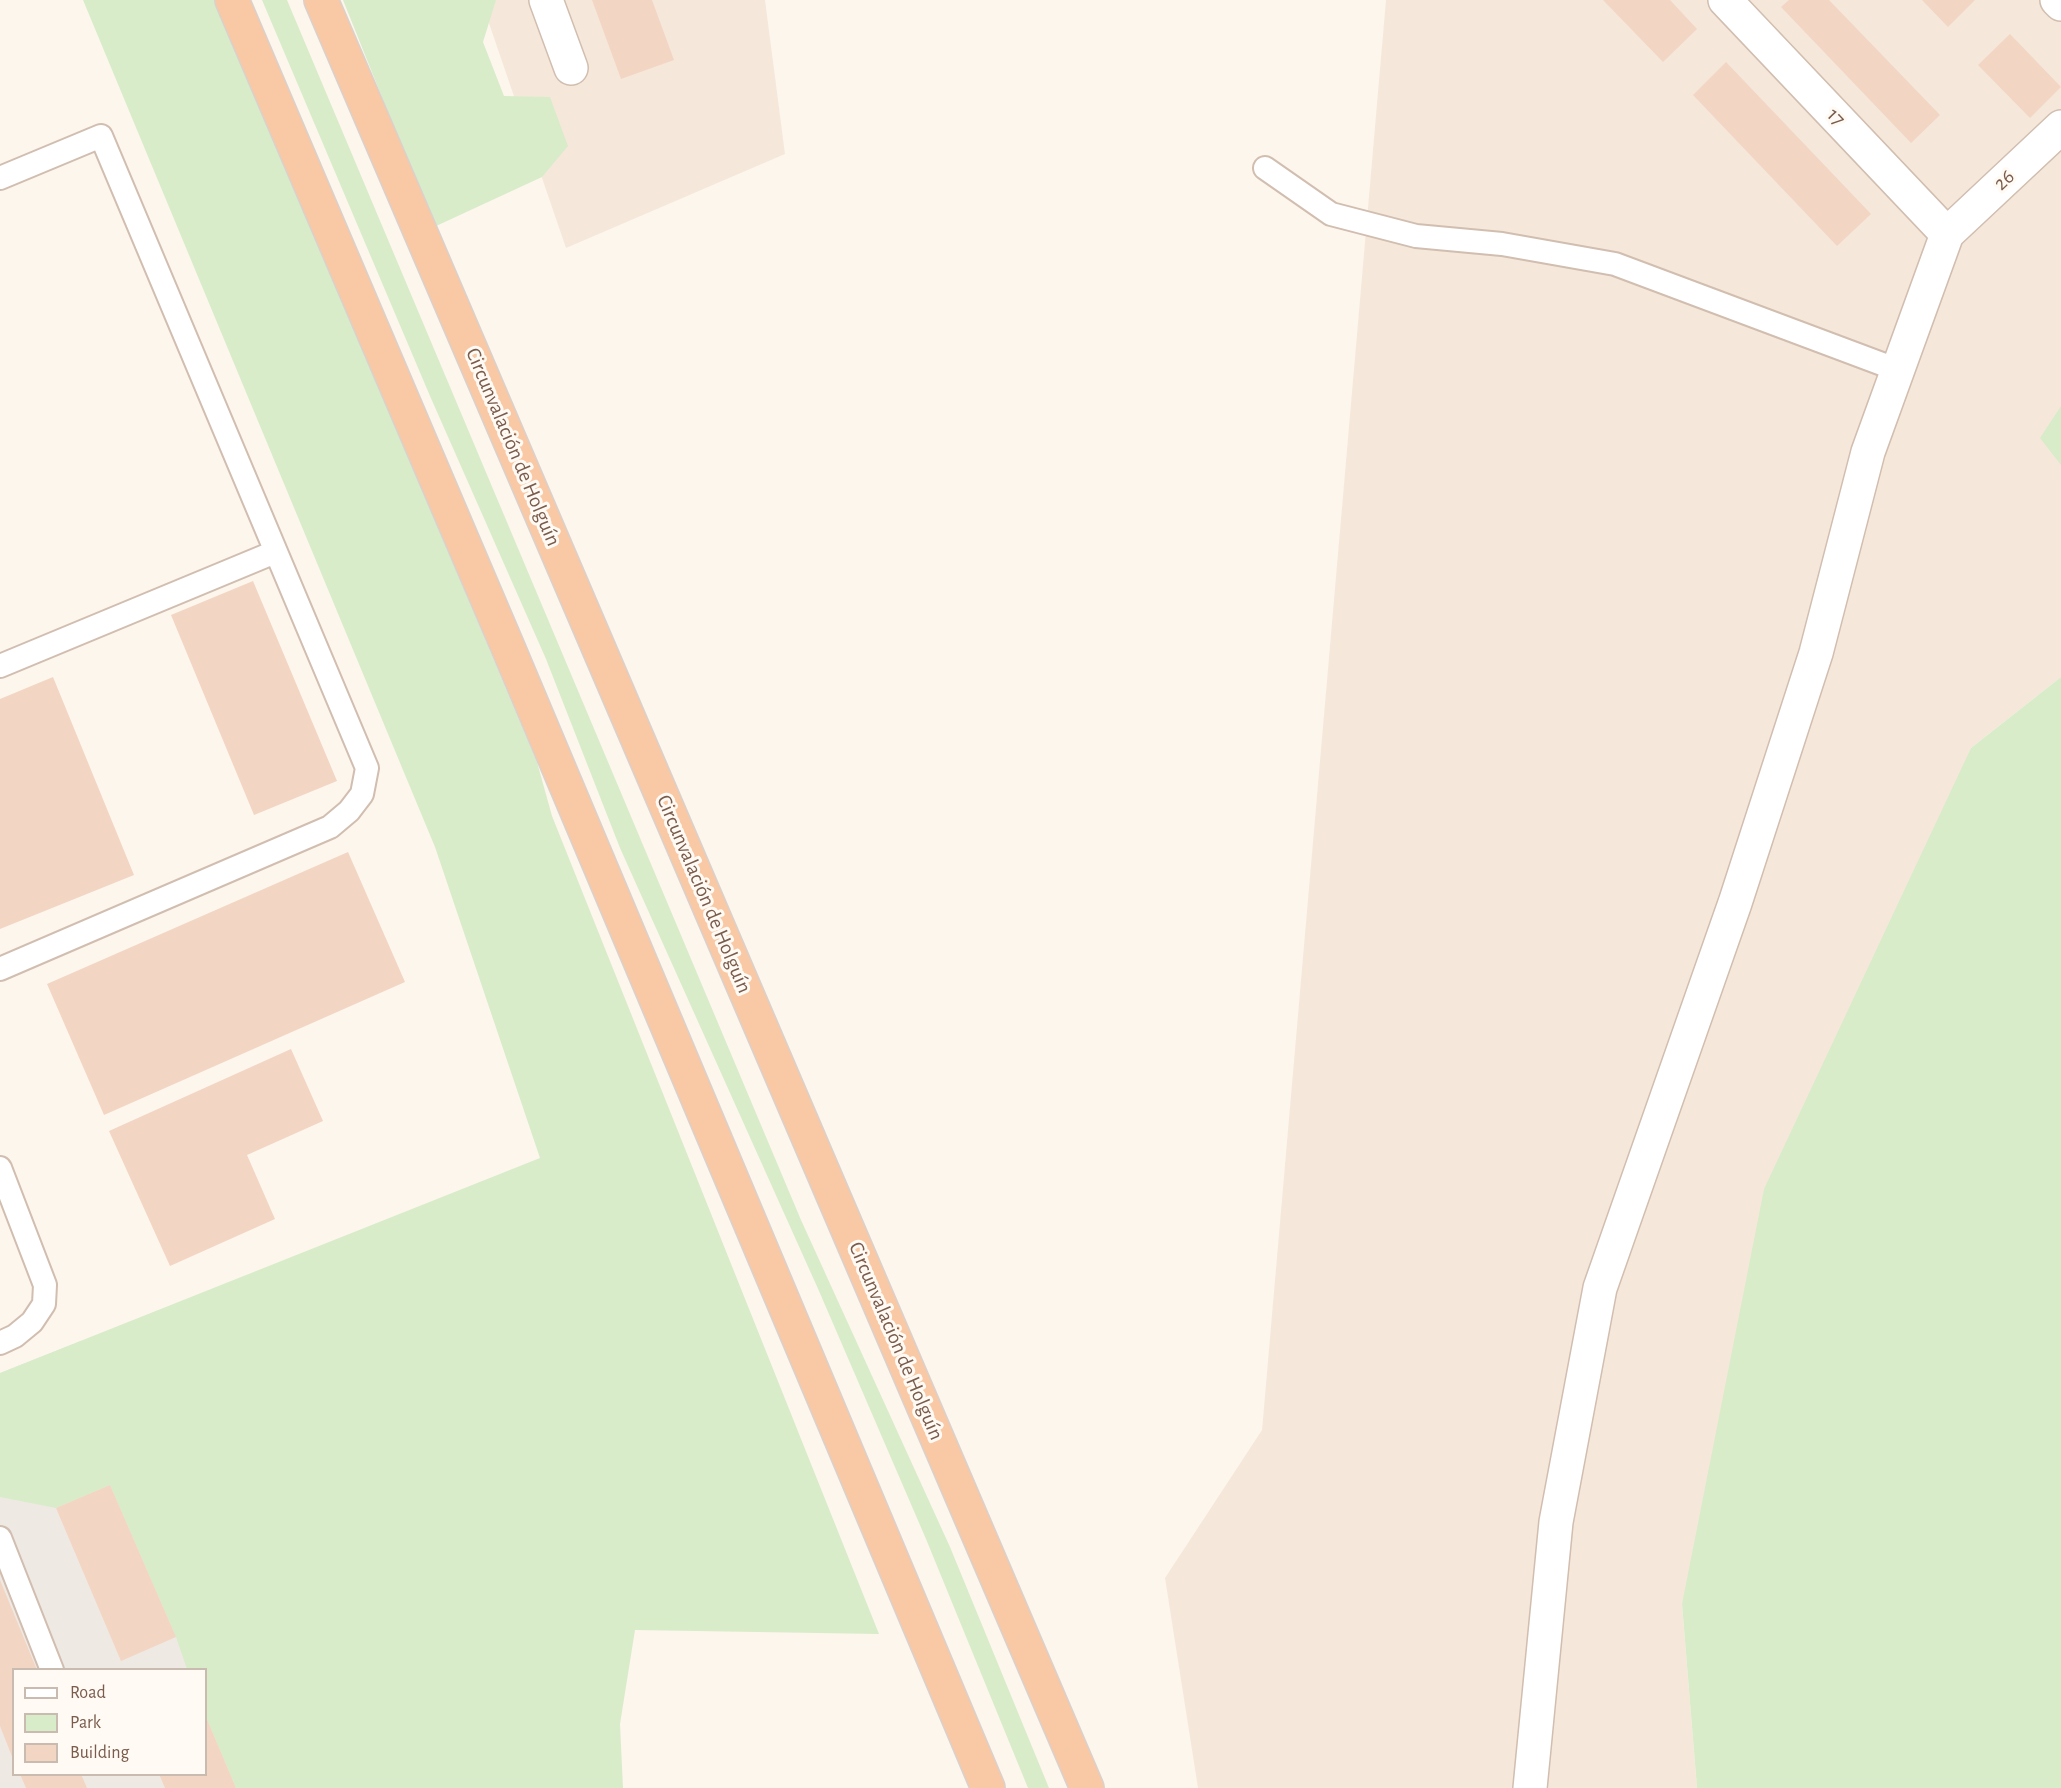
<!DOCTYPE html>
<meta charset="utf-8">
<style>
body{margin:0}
#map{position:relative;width:2061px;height:1788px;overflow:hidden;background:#fdf6ec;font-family:"Alegreya Sans",sans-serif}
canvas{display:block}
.legend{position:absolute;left:12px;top:1668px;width:195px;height:108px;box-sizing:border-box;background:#fffaf3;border:2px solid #cabbb1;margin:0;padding:8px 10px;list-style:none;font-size:18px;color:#7a5c4d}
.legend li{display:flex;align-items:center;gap:12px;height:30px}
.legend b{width:30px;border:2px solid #cabbb1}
</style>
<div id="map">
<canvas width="2061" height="1788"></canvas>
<ul class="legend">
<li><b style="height:8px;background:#fff"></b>Road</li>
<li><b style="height:16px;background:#d8ecc9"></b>Park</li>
<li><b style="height:16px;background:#f3d5c3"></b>Building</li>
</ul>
</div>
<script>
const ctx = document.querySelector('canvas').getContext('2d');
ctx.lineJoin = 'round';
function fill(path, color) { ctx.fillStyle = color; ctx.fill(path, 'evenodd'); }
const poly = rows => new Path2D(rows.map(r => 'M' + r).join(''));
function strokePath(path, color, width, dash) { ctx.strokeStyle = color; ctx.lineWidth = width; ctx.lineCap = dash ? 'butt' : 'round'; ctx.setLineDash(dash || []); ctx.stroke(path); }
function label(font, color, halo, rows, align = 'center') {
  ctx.font = font + ' "Alegreya Sans",sans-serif'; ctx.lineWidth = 6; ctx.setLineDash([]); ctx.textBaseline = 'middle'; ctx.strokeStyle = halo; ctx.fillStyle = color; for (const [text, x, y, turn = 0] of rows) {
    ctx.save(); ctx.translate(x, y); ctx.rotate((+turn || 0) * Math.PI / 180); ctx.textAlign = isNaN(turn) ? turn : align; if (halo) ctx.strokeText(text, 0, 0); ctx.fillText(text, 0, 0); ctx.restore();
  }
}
const residential = poly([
 [481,0,765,0,785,154,566,248],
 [1386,0,2061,0,2061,677,1971,748,1682,1604,1697,1788,1198,1788,1165,1578,1262,1430]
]);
const industrial = poly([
 [81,1341,262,1788,0,1788,0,1373],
 [14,1670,206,1670,206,1774,14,1774]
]);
const green = poly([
 [83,0,223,0,364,352,537,762,552,816,879,1634,635,1630,620,1724,623,1788,236,1788,206,1717,206,1670,187,1669,176,1637,110,1485,56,1508,0,1497,0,1373,540,1158,435,847],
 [262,0,287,0,801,1220,950,1547,1049,1788,1028,1788,926,1539,819,1291,620,848,546,659,430,396],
 [343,0,496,0,483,42,504,96,550,97,568,146,542,177,434,227],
 [2061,406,2061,465,2040,438],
 [2061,677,2061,1788,1697,1788,1682,1604,1764,1189,1971,748]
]);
const building = poly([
 [592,0,652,0,674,60,621,79],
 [1603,0,1670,0,1697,29,1663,62],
 [1789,0,1829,0,1940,115,1911,143,1781,7],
 [1922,0,1975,0,1948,27],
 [2010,34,2061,87,2030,118,1978,65],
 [1726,62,1871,214,1837,246,1693,95],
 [253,581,337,781,254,815,171,615],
 [53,677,134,875,0,929,0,699],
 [348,852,405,982,104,1115,47,984],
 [291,1049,323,1121,247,1155,275,1219,170,1266,109,1131],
 [110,1485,176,1637,121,1661,56,1508],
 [0,1580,37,1670,14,1670,13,1759,0,1726],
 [206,1717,236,1788,165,1788,159,1774,206,1774],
 [20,1774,81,1774,87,1788,26,1788]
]);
const service = poly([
 [1265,168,1331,214,1416,236,1502,244,1615,264,1898,370],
 [0,178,101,136,367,768,362,794,349,811,330,827,0,969],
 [0,666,275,552],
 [0,1168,45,1285,44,1304,32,1322,15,1336,0,1343],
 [0,1538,52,1670]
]);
const minor = poly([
 [546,0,571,68],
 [1725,0,1947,234],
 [2057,0,2061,4],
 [1530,1788,1556,1522,1600,1288,1735,903,1816,653,1868,452,1947,234,2061,127]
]);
const trunk = poly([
 [232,0,507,645,988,1788],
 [321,0,1087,1788]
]);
const streetNames = [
 ["17",1836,117,46],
 ["26",2004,180,-43],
 ["Circunvalación de Holguín",513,447,67],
 ["Circunvalación de Holguín",704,894,67],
 ["Circunvalación de Holguín",896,1341,67]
];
fill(residential, '#f5e8da');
fill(industrial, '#efe9e4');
fill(green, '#d8ecc9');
fill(building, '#f3d5c3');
strokePath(service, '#d1beb0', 26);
strokePath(minor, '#d1beb0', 36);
strokePath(trunk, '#dad1cd', 36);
strokePath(service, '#fff', 22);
strokePath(minor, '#fff', 33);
strokePath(trunk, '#f9c8a4', 33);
label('21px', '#7a5c4d', '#fffaf3', streetNames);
</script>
